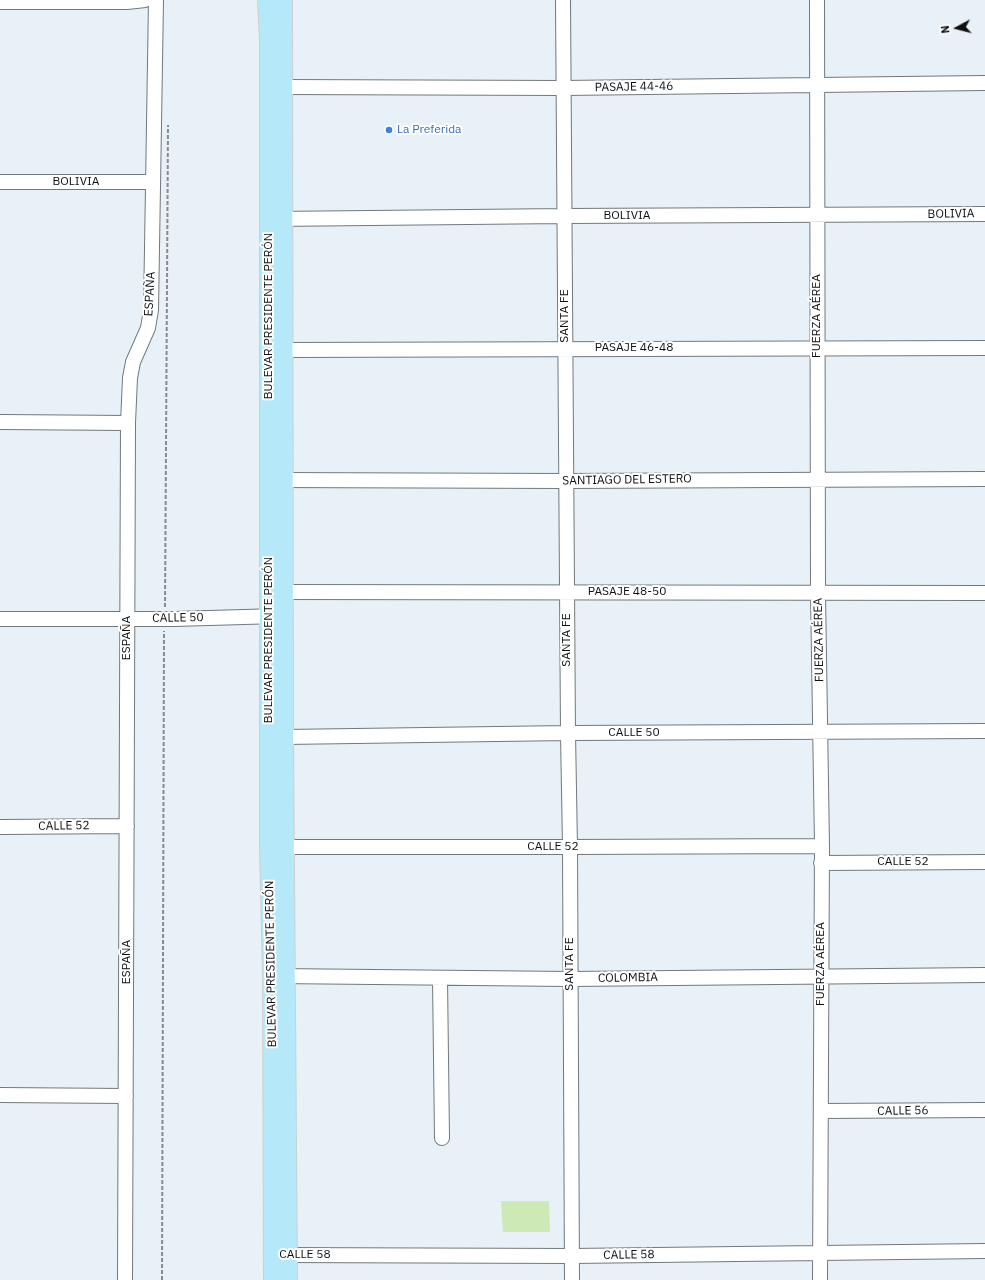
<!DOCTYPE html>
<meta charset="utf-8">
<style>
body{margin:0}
#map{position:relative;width:985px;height:1280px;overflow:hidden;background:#e8f1f7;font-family:"IBM Plex Sans",sans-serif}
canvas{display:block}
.north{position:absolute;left:937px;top:8px;width:40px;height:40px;-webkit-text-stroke:3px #fff;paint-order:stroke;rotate:263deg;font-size:11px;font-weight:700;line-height:16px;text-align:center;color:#0d0f11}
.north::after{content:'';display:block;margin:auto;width:14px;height:18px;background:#0d0f11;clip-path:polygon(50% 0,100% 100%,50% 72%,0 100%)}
</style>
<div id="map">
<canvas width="985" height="1280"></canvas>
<div class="north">N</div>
</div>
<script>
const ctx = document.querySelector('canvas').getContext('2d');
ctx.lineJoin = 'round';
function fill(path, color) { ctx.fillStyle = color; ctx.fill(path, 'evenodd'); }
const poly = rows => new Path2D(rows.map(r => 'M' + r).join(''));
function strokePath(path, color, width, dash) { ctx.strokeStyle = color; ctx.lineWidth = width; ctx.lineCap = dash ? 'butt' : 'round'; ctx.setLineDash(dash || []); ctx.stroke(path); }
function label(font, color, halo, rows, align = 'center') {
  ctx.font = font + ' "IBM Plex Sans",sans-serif'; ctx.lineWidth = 4; ctx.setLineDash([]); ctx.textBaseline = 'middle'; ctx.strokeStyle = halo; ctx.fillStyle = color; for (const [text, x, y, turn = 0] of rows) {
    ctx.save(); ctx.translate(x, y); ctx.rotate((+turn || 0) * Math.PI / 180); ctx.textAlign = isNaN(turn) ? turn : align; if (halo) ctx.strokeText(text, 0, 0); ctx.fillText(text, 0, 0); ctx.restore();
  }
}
const green = poly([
 [501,1201,549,1201,550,1232,503,1232]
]);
const path = poly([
 [165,607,168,125],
 [162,1280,164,631]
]);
const minor = poly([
 [563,0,568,733,570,847,572,1280],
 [817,0,818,593,822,846,820,1280],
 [0,2,127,2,145,0],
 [283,87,563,88,985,83],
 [0,182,152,182],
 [273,219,564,216,985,214],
 [283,350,985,348],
 [0,422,128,423],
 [273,480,566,481,985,479],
 [275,592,985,593],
 [0,619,174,619,279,616],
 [284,737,568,733,985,731],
 [0,827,127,826],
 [285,847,570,847,822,846],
 [821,863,985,862],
 [276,976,570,979,985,975],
 [440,978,442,1138],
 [0,1095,126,1096],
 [821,1111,985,1110],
 [277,1255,572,1256,985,1251],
 [125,1280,128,423,130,378,133,362,148,328,151,310,156,0]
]);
const major = poly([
 [267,0,269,41,269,847,272,976,273,1280],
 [283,0,284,737,288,1280]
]);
const markers = [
 [389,130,4,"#3f7fe0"]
];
const streetNames = [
 ["PASAJE 44-46",634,87,-1],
 ["BOLIVIA",76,182],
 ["BOLIVIA",951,214,-1],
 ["BOLIVIA",627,216],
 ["ESPAÑA",150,294,-87],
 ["BULEVAR PRESIDENTE PERÓN",269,316,-90],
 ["SANTA FE",565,316,-90],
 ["FUERZA AÉREA",817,316,-90],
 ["PASAJE 46-48",634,348],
 ["SANTIAGO DEL ESTERO",627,480,-1],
 ["PASAJE 48-50",627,592],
 ["CALLE 50",178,618,-1],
 ["ESPAÑA",127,638,-90],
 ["BULEVAR PRESIDENTE PERÓN",269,640,-90],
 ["SANTA FE",567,640,-90],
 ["FUERZA AÉREA",819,640,-91],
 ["CALLE 50",634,733],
 ["CALLE 52",64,826,-1],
 ["CALLE 52",553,847],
 ["CALLE 52",903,862],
 ["ESPAÑA",127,962,-90],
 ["BULEVAR PRESIDENTE PERÓN",271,964,-91],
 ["SANTA FE",570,964,-90],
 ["FUERZA AÉREA",821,964,-90],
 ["COLOMBIA",628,978,-1],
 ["CALLE 56",903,1111,-1],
 ["CALLE 58",305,1255],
 ["CALLE 58",629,1255,-1]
];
const shopNames = [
 ["La Preferida",397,130]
];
fill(green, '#cde9b5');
strokePath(minor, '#71797e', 16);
strokePath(major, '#cfcfcf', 20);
strokePath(path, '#858b8f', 2, [4, 2]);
strokePath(minor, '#fff', 14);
strokePath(major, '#b5e9fa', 18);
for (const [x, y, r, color] of markers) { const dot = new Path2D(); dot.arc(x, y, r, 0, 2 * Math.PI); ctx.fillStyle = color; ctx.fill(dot); strokePath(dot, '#fff', 1.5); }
label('12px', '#0d0f11', '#fff', streetNames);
label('12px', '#366cbe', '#fff', shopNames, 'left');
</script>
